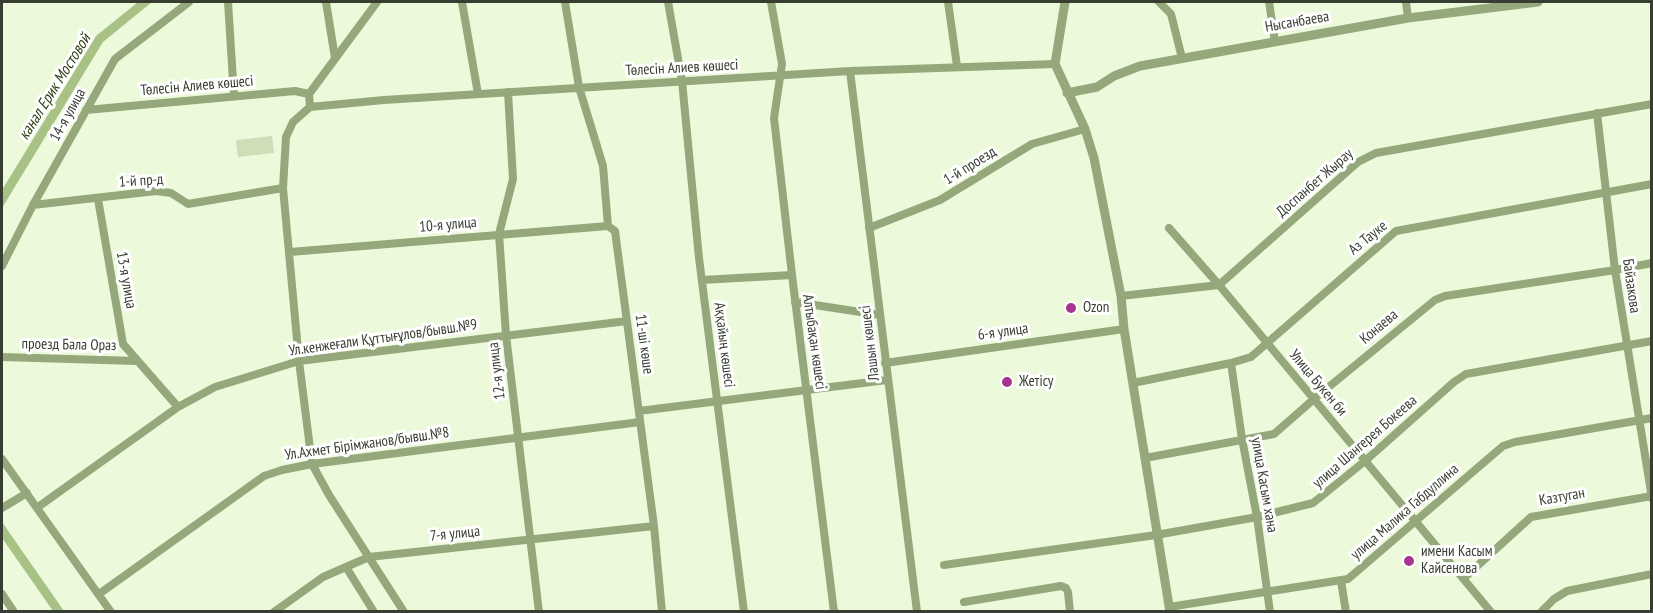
<!DOCTYPE html>
<meta charset="utf-8">
<style>
body{margin:0}
#map{position:relative;width:1653px;height:613px;overflow:hidden;background:#ecfadb;font-family:"PT Sans Narrow",sans-serif}
canvas{display:block}
.frame{position:absolute;inset:0;border:3px solid #383d31;pointer-events:none}
</style>
<div id="map">
<canvas width="1653" height="613"></canvas>
<div class="frame"></div>
</div>
<script>
const ctx = document.querySelector('canvas').getContext('2d');
ctx.lineJoin = 'round';
function fill(path, color) { ctx.fillStyle = color; ctx.fill(path, 'evenodd'); }
const poly = rows => new Path2D(rows.map(r => 'M' + r).join(''));
function strokePath(path, color, width, dash) { ctx.strokeStyle = color; ctx.lineWidth = width; ctx.lineCap = dash ? 'butt' : 'round'; ctx.setLineDash(dash || []); ctx.stroke(path); }
function label(font, color, halo, rows, align = 'center') {
  ctx.font = font + ' "PT Sans Narrow",sans-serif'; ctx.lineWidth = 6; ctx.setLineDash([]); ctx.textBaseline = 'middle'; ctx.strokeStyle = halo; ctx.fillStyle = color; for (const [text, x, y, turn = 0] of rows) {
    ctx.save(); ctx.translate(x, y); ctx.rotate((+turn || 0) * Math.PI / 180); ctx.textAlign = isNaN(turn) ? turn : align; if (halo) ctx.strokeText(text, 0, 0); ctx.fillText(text, 0, 0); ctx.restore();
  }
}
const green = poly([
 [272,136,274,153,238,157,236,140]
]);
const water = poly([
 [138,2,152,2,103,42,2,208,2,190,96,36],
 [2,522,64,611,53,611,2,538]
]);
const minor = poly([
 [228,2,234,96],
 [326,2,335,58],
 [462,2,478,94],
 [565,2,579,87,603,166,608,226,615,231,654,526,662,612],
 [668,2,682,81,699,258,744,612],
 [771,2,782,64,774,118,792,275,834,612],
 [948,2,957,66],
 [1159,2,1171,14,1182,58],
 [1269,2,1275,42],
 [1406,2,1408,18],
 [850,71,917,612],
 [508,92,513,179,499,234,506,335,539,612],
 [310,107,384,100,850,71,1055,64],
 [310,107,293,122,286,137,283,188,299,361,312,464,329,495,404,612],
 [310,107,309,94,377,2],
 [86,110,295,91,309,94],
 [1597,113,1615,270,1652,498],
 [98,199,123,344,178,407],
 [33,205,156,191,171,193,188,204,283,188],
 [869,228,940,200,1032,144,1085,129],
 [1169,228,1219,285,1491,612],
 [290,252,608,226],
 [2,266,33,205,115,59,189,2],
 [702,280,792,275],
 [1121,296,1219,285,1358,162,1376,153,1652,104],
 [795,302,880,315],
 [2,357,137,361],
 [885,363,1124,329],
 [1231,363,1242,439,1257,517,1270,612],
 [1133,383,1231,363,1251,357,1396,231,1652,184],
 [639,411,887,380],
 [1145,458,1274,434,1314,399,1435,300,1445,296,1615,270,1652,263],
 [2,459,111,612],
 [38,507,178,407,215,387,299,361,627,321],
 [2,508,27,493],
 [944,565,1156,535,1257,517,1313,503,1365,461,1454,382,1466,374,1652,341],
 [346,567,374,612],
 [1464,578,1531,517,1652,496],
 [1341,581,1346,612],
 [2,594,14,612],
 [99,594,264,476,282,470,312,464,640,422],
 [964,602,1061,586,1066,588,1068,592,1070,612],
 [1169,607,1348,579,1503,446,1515,442,1652,418],
 [274,612,323,577,369,557,654,526],
 [1541,612,1554,599,1567,591,1652,574]
]);
const tertiary = poly([
 [1065,2,1055,64,1085,129,1094,158,1121,296,1124,329,1170,612],
 [1067,93,1097,87,1114,76,1140,66,1408,18,1538,2]
]);
const markers = [
 [1071,308,6,"#a7348f"],
 [1007,382,6,"#a7348f"],
 [1409,561,6,"#a7348f"]
];
const streetNames = [
 ["Нысанбаева",1297,22,-10],
 ["Төлесін Алиев көшесі",682,68,-3],
 ["Төлесін Алиев көшесі",197,86,-5],
 ["14-я улица",68,115,-61],
 ["1-й проезд",970,166,-32],
 ["1-й пр-д",141,181,-4],
 ["Доспанбет Жырау",1315,183,-41],
 ["10-я улица",448,225,-5],
 ["Аз Тауке",1368,238,-39],
 ["13-я улица",126,280,80],
 ["Байзакова",1631,286,82],
 ["Конаева",1379,327,-40],
 ["6-я улица",1003,332,-8],
 ["Ул.кенжеғали Құттығұлов/бывш.№9",383,338,-8],
 ["Алтыбақан көшесі",814,342,82],
 ["Лашын көшесі",870,343,-97],
 ["11-ші көше",644,344,82],
 ["проезд Бала Ораз",69,345,1],
 ["Аққайың көшесі",724,345,83],
 ["12-я улица",497,371,-97],
 ["Улица Букен би",1318,383,50],
 ["улица Шангерея Бокеева",1365,442,-41],
 ["Ул.Ахмет Бірімжанов/бывш.№8",367,444,-8],
 ["улица Касым хана",1264,485,80],
 ["Казтуган",1562,497,-10],
 ["улица Малика Габдуллина",1405,512,-41],
 ["7-я улица",455,534,-6]
];
const poiNames = [
 ["Ozon",1083,308],
 ["Жетісу",1019,382],
 ["имени Касым",1421,552],
 ["Кайсенова",1421,569]
];
const waterNames = [
 ["канал Ерик Мостовой",55,87,-58]
];
fill(green, '#cddeb8');
fill(water, '#a8c286');
strokePath(minor, '#94a87b', 8);
strokePath(tertiary, '#94a87b', 9);
for (const [x, y, r, color] of markers) { const dot = new Path2D(); dot.arc(x, y, r, 0, 2 * Math.PI); ctx.fillStyle = color; ctx.fill(dot); strokePath(dot, '#fff', 2); }
label('15px', '#383d31', '#fff', streetNames);
label('15px', '#383d31', '#fff', poiNames, 'left');
label('italic 16px', '#2e3e12', '#fff', waterNames);
</script>
